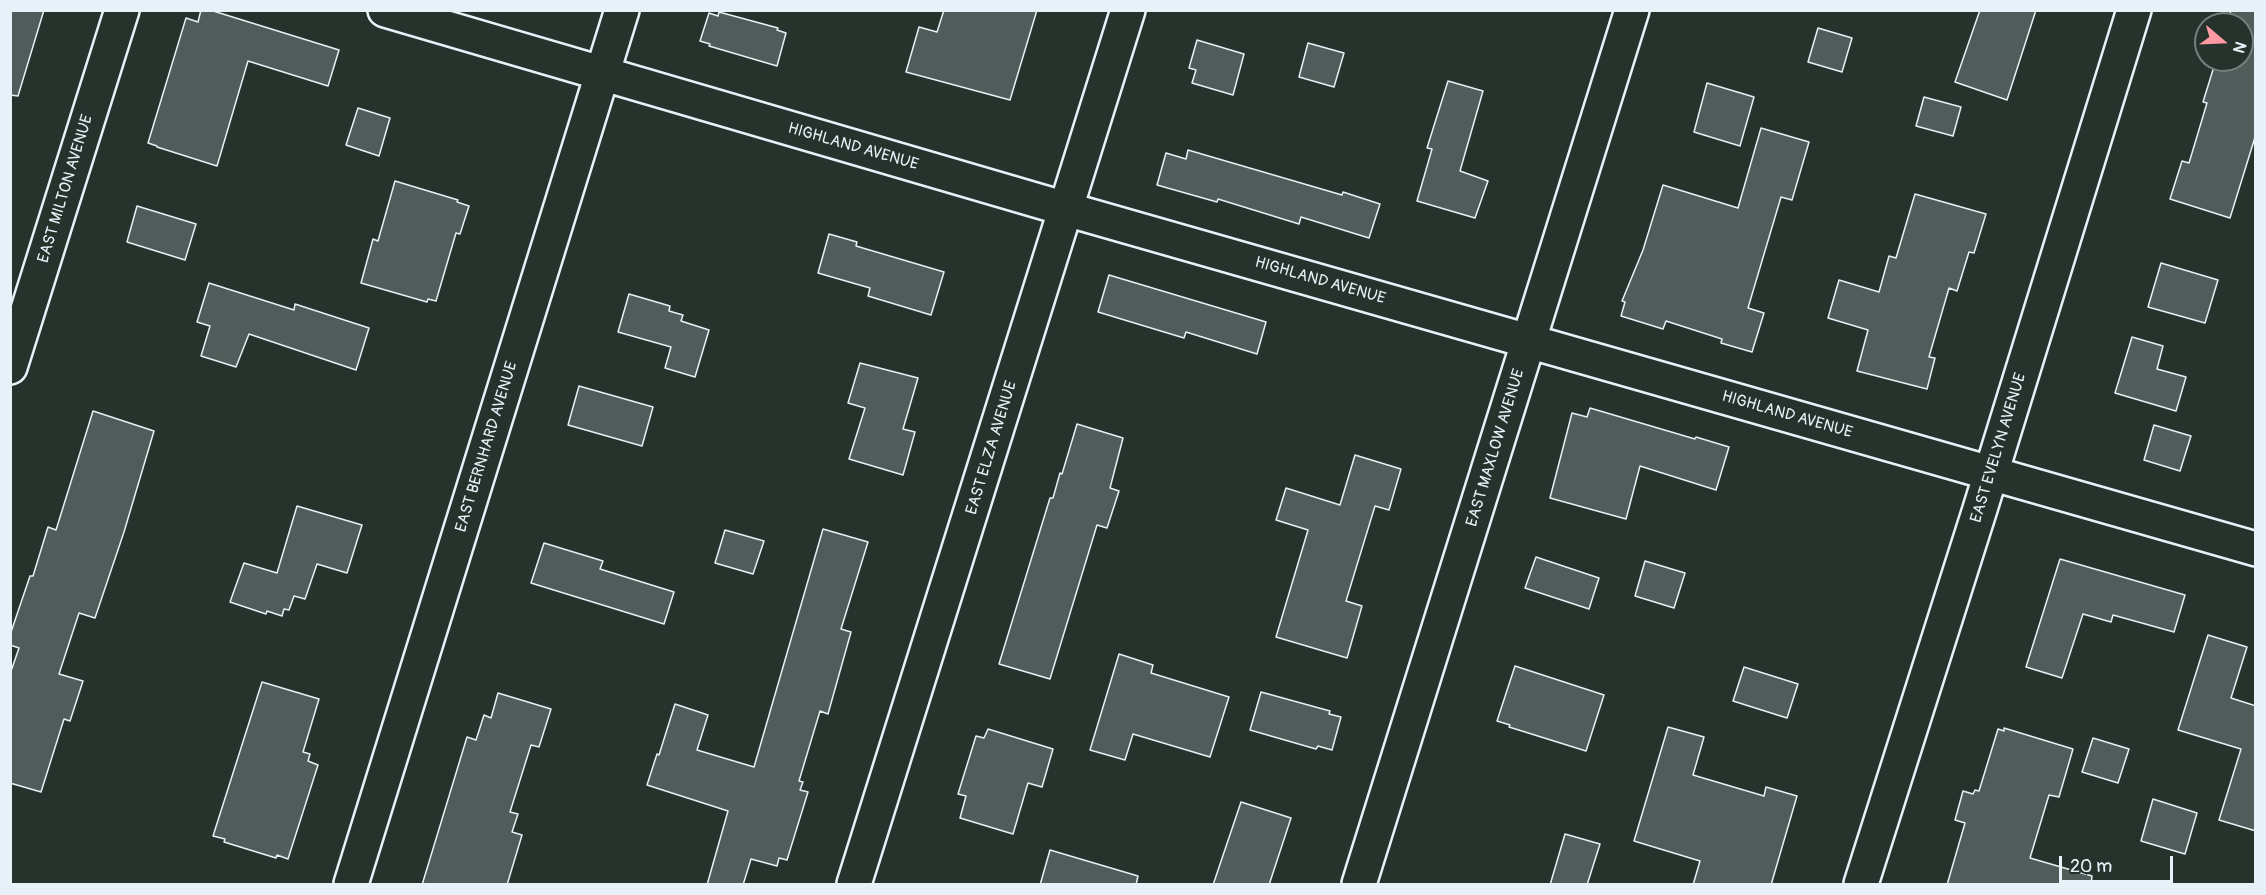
<!DOCTYPE html>
<style>
body{margin:0}
#map{position:relative;width:2266px;height:895px;overflow:hidden;background:#26332d;font-family:Pangolin,sans-serif}
canvas{display:block}
.frame{position:absolute;inset:0;border:12px solid #e8f1f8;pointer-events:none}
.north{position:absolute;left:2194px;top:12px;width:60px;height:60px;box-sizing:border-box;background:#26332d;border:2px solid #747f7e;border-radius:50%;rotate:109deg;font-size:16px;font-weight:700;line-height:24px;text-align:center;color:#e8f1f8}
.north::after{content:'';display:block;margin:auto;width:21px;height:27px;background:#ff9aa2;clip-path:polygon(50% 0,100% 100%,50% 72%,0 100%)}
.scale{position:absolute;left:2059px;top:856px;width:114px;height:27px;box-sizing:border-box;border:3px solid #e8f1f8;border-top:0;padding-left:8px;font-size:18px;line-height:21px;white-space:nowrap;color:#e8f1f8;-webkit-text-stroke:4px #26332d;paint-order:stroke}
</style>
<div id="map">
<canvas width="2266" height="895"></canvas>
<div class="frame"></div>
<div class="north">N</div>
<div class="scale">20 m</div>
</div>
<script>
const ctx = document.querySelector('canvas').getContext('2d');
ctx.lineJoin = 'round';
function fill(path, color) { ctx.fillStyle = color; ctx.fill(path, 'evenodd'); }
const poly = rows => new Path2D(rows.map(r => 'M' + r).join(''));
function strokePath(path, color, width, dash) { ctx.strokeStyle = color; ctx.lineWidth = width; ctx.lineCap = dash ? 'butt' : 'round'; ctx.setLineDash(dash || []); ctx.stroke(path); }
function label(font, color, halo, rows, align = 'center') {
  ctx.font = font + ' Pangolin,sans-serif'; ctx.lineWidth = 5; ctx.setLineDash([]); ctx.textBaseline = 'middle'; ctx.strokeStyle = halo; ctx.fillStyle = color; for (const [text, x, y, turn = 0] of rows) {
    ctx.save(); ctx.translate(x, y); ctx.rotate((+turn || 0) * Math.PI / 180); ctx.textAlign = isNaN(turn) ? turn : align; if (halo) ctx.strokeText(text, 0, 0); ctx.fillText(text, 0, 0); ctx.restore();
  }
}
const building = poly([
 [10,10,44,10,18,96,10,95,10,10],
 [201,10,210,10,339,50,328,86,248,61,217,166,157,147,157,146,148,143,186,18,198,22,201,10],
 [944,10,1037,10,1010,100,906,72,919,27,937,32,944,10],
 [1980,10,2036,10,2007,100,1955,82,1980,10],
 [2231,10,2256,10,2256,134,2230,218,2170,199,2182,161,2189,163,2207,103,2203,102,2216,60,2242,60,2242,24,2227,24,2231,10],
 [719,12,778,28,777,30,786,33,777,66,709,46,710,44,700,41,709,13,718,16,719,12],
 [1818,28,1852,38,1842,72,1808,62,1818,28],
 [1197,40,1244,54,1233,95,1192,83,1196,70,1189,68,1197,40],
 [1308,43,1344,53,1334,87,1299,77,1308,43],
 [1448,81,1483,91,1460,171,1488,181,1475,218,1417,201,1432,149,1427,148,1448,81],
 [1707,83,1754,97,1740,146,1694,132,1707,83],
 [1924,97,1961,107,1953,136,1916,126,1924,97],
 [358,108,390,118,379,156,346,145,358,108],
 [1761,128,1809,142,1792,200,1781,197,1748,308,1764,313,1752,352,1721,343,1722,339,1666,321,1663,329,1621,316,1625,302,1622,301,1643,250,1663,185,1738,208,1761,128],
 [1188,150,1342,195,1343,192,1380,204,1369,238,1301,217,1299,224,1218,199,1217,202,1157,185,1166,153,1186,159,1188,150],
 [395,181,458,200,457,202,469,206,460,234,456,233,436,301,428,299,427,302,361,283,373,239,378,241,395,181],
 [1915,194,1986,214,1974,253,1969,252,1957,291,1949,288,1929,357,1935,358,1927,389,1857,371,1868,330,1828,318,1839,280,1879,292,1889,256,1896,258,1915,194],
 [137,206,196,224,185,260,127,242,137,206],
 [829,234,857,242,856,246,944,272,931,315,868,296,870,288,818,273,829,234],
 [2161,263,2218,280,2205,323,2148,307,2161,263],
 [1109,275,1266,322,1257,354,1186,332,1184,338,1098,312,1109,275],
 [209,283,294,310,295,304,369,328,356,370,249,334,236,367,201,356,210,326,197,322,209,283],
 [629,294,670,306,669,311,683,315,681,321,709,330,695,377,665,368,671,347,618,332,629,294],
 [2132,337,2163,346,2157,369,2186,377,2176,411,2115,393,2132,337],
 [860,363,918,378,903,429,915,432,903,475,849,459,865,408,848,403,860,363],
 [579,386,653,407,642,446,568,425,579,386],
 [1590,408,1695,439,1696,437,1729,447,1716,490,1640,466,1626,519,1550,498,1572,413,1587,417,1590,408],
 [93,411,154,431,124,532,95,618,79,613,59,674,83,681,70,721,64,719,41,792,10,783,10,674,19,648,10,645,10,635,30,576,33,576,48,527,56,530,93,411],
 [1077,424,1123,438,1110,488,1119,491,1107,528,1097,525,1050,679,999,664,1050,498,1053,498,1060,473,1062,474,1077,424],
 [2154,425,2191,436,2180,471,2144,460,2154,425],
 [1355,455,1401,469,1389,510,1375,506,1346,601,1362,606,1347,658,1276,637,1308,530,1276,520,1286,488,1340,505,1355,455],
 [297,506,362,525,347,573,317,564,305,599,294,596,289,610,284,609,282,616,267,611,266,614,230,602,244,563,277,573,297,506],
 [823,529,868,542,841,629,851,632,828,714,820,711,799,781,803,782,800,790,808,792,787,860,779,858,777,866,751,859,743,885,707,885,728,811,647,785,657,754,659,755,675,704,708,715,697,750,754,767,823,529],
 [725,530,764,541,753,574,715,563,725,530],
 [544,543,603,561,600,569,674,592,664,624,531,583,544,543],
 [1536,557,1599,578,1589,609,1525,588,1536,557],
 [2060,559,2185,595,2174,632,2113,615,2111,622,2083,614,2062,678,2026,667,2060,559],
 [1645,561,1685,573,1674,608,1635,596,1645,561],
 [2208,635,2247,647,2231,698,2256,706,2256,831,2219,820,2241,749,2178,730,2208,635],
 [1119,654,1153,665,1151,673,1229,697,1210,757,1133,734,1125,760,1090,750,1119,654],
 [1515,666,1604,695,1586,751,1509,727,1510,725,1497,721,1515,666],
 [1744,667,1798,684,1787,718,1733,701,1744,667],
 [262,682,319,699,303,752,310,754,308,761,318,765,288,859,277,855,276,858,224,842,225,839,213,836,262,682],
 [1261,692,1330,711,1329,714,1341,717,1332,750,1318,746,1316,749,1250,730,1261,692],
 [498,693,551,709,539,747,531,745,510,812,518,814,512,832,522,835,507,885,422,885,467,737,476,740,484,715,491,718,498,693],
 [1668,727,1704,737,1693,775,1764,796,1766,787,1797,796,1771,885,1693,885,1700,861,1634,841,1668,727],
 [2004,728,2073,749,2059,797,2049,795,2030,858,2092,876,2091,885,1947,885,1965,823,1955,820,1963,791,1973,794,1975,790,1979,791,1998,729,2004,731,2004,728],
 [988,729,1053,749,1042,787,1028,783,1013,834,960,818,966,796,958,794,976,736,984,738,988,729],
 [2093,738,2129,749,2118,783,2082,772,2093,738],
 [2153,799,2197,813,2185,854,2141,841,2153,799],
 [1241,802,1291,818,1269,885,1213,885,1241,802],
 [1565,834,1600,844,1587,885,1550,885,1565,834],
 [1050,850,1138,876,1136,885,1040,885,1050,850]
]);
const minor = poly([
 [385,10,1066,209,2256,549],
 [10,367,122,10],
 [351,884,622,10],
 [854,884,1128,10],
 [1359,884,1632,10],
 [1861,884,1980,509,2134,10]
]);
const streetNames = [
 ["HIGHLAND AVENUE",853,147,16],
 ["EAST MILTON AVENUE",66,189,-73],
 ["HIGHLAND AVENUE",1320,281,16],
 ["HIGHLAND AVENUE",1787,415,16],
 ["EAST BERNHARD AVENUE",487,447,-73],
 ["EAST ELZA AVENUE",992,448,-73],
 ["EAST MAXLOW AVENUE",1496,448,-73],
 ["EAST EVELYN AVENUE",1999,448,-73]
];
fill(building, '#505c59');
strokePath(building, '#e8f1f8', 1.5);
strokePath(minor, '#e8f1f8', 38);
strokePath(minor, '#26332d', 33);
label('16px', '#e8f1f8', '#26332d', streetNames);
</script>
